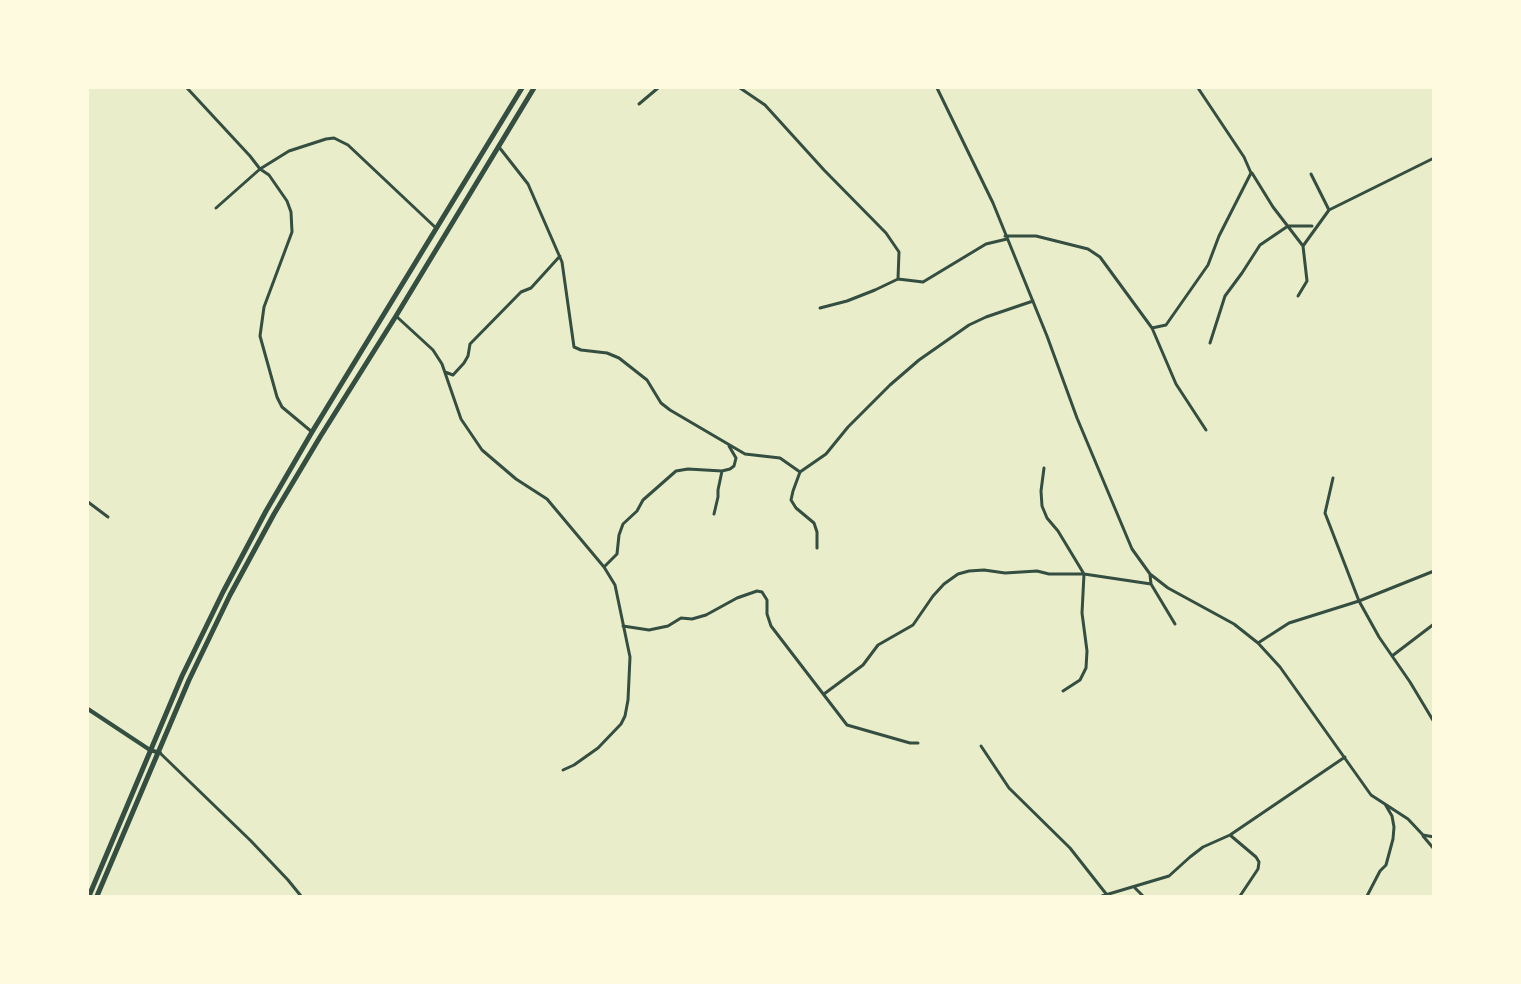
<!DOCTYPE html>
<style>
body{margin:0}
#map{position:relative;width:1521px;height:984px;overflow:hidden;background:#e9edc9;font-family:"Titillium Web",sans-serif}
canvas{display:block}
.frame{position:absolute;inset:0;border:89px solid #fefae0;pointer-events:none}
</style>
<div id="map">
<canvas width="1521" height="984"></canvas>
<div class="frame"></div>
</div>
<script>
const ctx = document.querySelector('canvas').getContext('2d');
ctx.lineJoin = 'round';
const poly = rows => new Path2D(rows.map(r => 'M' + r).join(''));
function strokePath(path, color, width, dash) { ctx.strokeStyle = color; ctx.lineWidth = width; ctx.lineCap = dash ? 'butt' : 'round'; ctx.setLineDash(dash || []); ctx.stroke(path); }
const minor = poly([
 [187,88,250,156,260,169,269,175,287,201,291,212,292,232,264,307,260,336,277,397,282,407,312,432],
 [740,88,765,105,824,170,886,233,899,252,898,279],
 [937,88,993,203,1047,336,1077,418,1132,549,1150,574,1168,588,1234,624,1258,643,1280,667,1371,795,1408,819,1423,835,1434,837],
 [639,104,658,88],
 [499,147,528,184,562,262,574,347,581,350,607,353,619,358,647,380,661,403,670,410,745,454,780,458,800,472],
 [1252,173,1273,207,1303,246,1307,281,1298,296],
 [1311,174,1329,210],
 [216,208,260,169,289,151,326,139,334,138,348,145,436,228],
 [1005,236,1036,236,1088,249,1100,257,1152,328,1176,384,1206,430],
 [1303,246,1329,210,1434,158],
 [820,308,847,301,875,290,898,279,923,282,986,244,1007,239],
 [396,316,433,350,442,364,461,419,482,450,516,479,547,499,604,567,615,585,630,657,628,700,625,716,621,724,598,748,574,765,563,770],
 [1152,328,1166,325,1208,265,1219,236,1251,173,1244,157,1198,88],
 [1210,343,1225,296,1242,273,1260,245,1288,226,1312,226],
 [445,372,453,375,464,363,468,356,470,344,521,292,531,288,560,256],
 [1044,468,1041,491,1042,506,1047,518,1058,531,1084,574,1082,613,1087,651,1086,668,1080,680,1063,691],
 [88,502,108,517],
 [714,514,718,497,718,490,722,471],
 [817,548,817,532,814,523,796,508,791,500,793,491,800,472,826,454,848,427,890,385,919,360,969,325,986,317,1033,301],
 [604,567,617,554,619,535,623,524,637,511,643,500,676,471,688,469,722,471,730,469,734,466,736,458,729,446],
 [1434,571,1359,601,1379,637,1410,682,1434,722],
 [1150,575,1151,584,1175,624],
 [623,626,649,630,668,626,681,618,692,619,706,615,737,598,757,591,762,592,767,600,767,614,771,626,847,725,910,743,918,743],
 [1258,643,1289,623,1359,601,1325,513,1333,478],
 [1392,656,1434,624],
 [824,694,863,665,878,645,913,625,933,596,944,584,958,574,969,571,984,570,1005,573,1037,571,1049,574,1084,574,1151,584],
 [981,746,1009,788,1070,848,1107,895],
 [160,753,251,841,288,880,301,896],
 [1230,835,1256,857,1259,862,1258,869,1240,896],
 [1423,836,1434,849],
 [1135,888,1143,896],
 [1102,896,1169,876,1190,857,1203,847,1230,835,1345,757],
 [1367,896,1380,871,1386,865,1393,839,1394,827,1392,816,1385,804]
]);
const tertiary = poly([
 [88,709,150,750,160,753]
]);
const primary = poly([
 [89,896,182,676,223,592,266,511,312,432,522,88],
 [97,896,189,680,230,595,274,514,320,437,396,316,534,88]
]);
strokePath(minor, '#344e41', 3);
strokePath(tertiary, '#344e41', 4);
strokePath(primary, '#344e41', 5);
</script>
